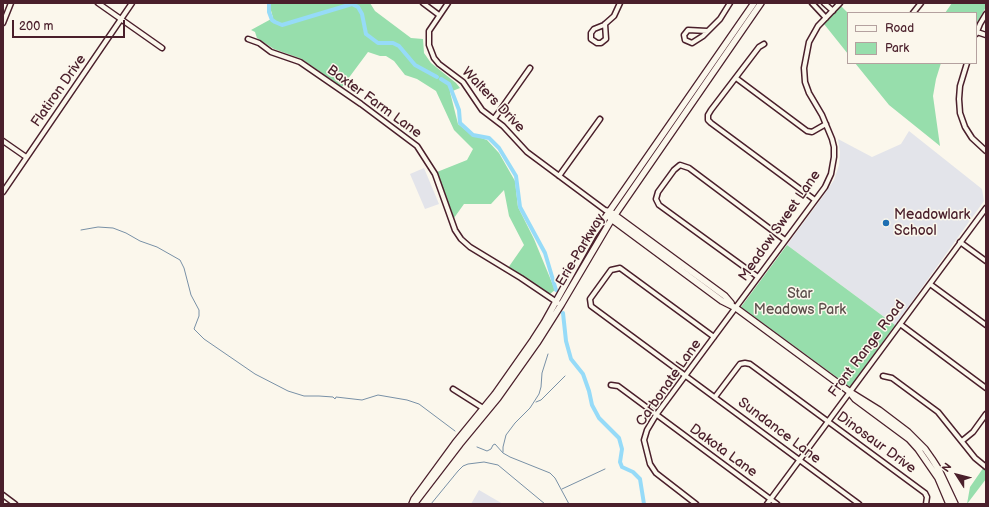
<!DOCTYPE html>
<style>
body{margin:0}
#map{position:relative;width:989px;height:507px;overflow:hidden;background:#fbf7ec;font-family:"Balsamiq Sans",sans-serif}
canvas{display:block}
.frame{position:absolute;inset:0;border:4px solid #4a1f2b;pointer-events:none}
.legend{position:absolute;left:847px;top:12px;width:130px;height:52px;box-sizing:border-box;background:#fbf7ec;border:1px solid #b4a19f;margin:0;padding:5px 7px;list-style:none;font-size:12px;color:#4a1f2b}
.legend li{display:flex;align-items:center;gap:8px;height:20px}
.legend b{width:20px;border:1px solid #b4a19f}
.north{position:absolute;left:937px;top:455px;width:40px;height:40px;-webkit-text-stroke:3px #fbf7ec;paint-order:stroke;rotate:306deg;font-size:11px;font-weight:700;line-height:16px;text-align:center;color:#4a1f2b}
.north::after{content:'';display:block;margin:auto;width:14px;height:18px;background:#4a1f2b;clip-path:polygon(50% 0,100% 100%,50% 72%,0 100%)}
.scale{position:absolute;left:12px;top:20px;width:113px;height:18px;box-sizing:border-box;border:2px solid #4a1f2b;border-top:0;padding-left:5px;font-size:12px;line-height:14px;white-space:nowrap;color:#4a1f2b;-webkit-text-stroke:3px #fbf7ec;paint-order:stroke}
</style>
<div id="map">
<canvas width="989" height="507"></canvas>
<div class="frame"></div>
<ul class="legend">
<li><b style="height:5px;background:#fbf7ec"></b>Road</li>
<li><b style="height:11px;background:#97deac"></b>Park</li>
</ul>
<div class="north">N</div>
<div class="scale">200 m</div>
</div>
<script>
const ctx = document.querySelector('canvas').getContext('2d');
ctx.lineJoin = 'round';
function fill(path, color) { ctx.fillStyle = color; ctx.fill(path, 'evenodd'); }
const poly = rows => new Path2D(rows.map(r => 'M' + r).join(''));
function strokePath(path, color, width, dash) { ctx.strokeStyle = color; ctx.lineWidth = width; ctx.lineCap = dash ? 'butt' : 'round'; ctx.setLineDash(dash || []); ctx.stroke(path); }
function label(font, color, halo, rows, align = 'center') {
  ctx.font = font + ' "Balsamiq Sans",sans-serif'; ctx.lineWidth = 3; ctx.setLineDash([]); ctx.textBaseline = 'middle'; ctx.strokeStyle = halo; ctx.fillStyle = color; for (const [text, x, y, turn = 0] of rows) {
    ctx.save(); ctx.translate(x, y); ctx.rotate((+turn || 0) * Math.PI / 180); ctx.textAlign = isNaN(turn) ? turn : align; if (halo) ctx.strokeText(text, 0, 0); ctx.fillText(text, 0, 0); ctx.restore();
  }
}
const built = poly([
 [909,131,982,189,984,201,895,325,787,245,824,195,834,180,839,165,840,152,838,139,872,157,901,144],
 [424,168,439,204,425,209,410,174],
 [479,490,503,504,471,504]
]);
const green = poly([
 [269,3,370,3,375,11,411,38,423,39,424,53,431,63,456,83,460,88,450,92,458,124,472,135,487,140,499,153,515,181,518,207,534,239,555,290,550,294,508,268,524,245,509,216,504,190,491,204,464,204,454,218,437,172,467,160,473,149,454,130,436,91,417,79,405,75,394,61,386,56,380,56,368,52,342,87,302,59,274,49,257,38,255,32,251,30,273,18],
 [952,3,986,3,986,7,976,24,976,13,945,13],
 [841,6,848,13,848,54,824,24],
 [855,63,941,63,936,79,933,96,940,146,889,105],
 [787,245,895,325,850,387,741,307],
 [986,464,986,479,967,504,970,487]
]);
const stream = poly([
 [81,230,98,227,113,228,126,233,140,241,157,247,180,260,184,268,191,295,199,310,199,316,194,329,204,339,255,374,288,391,304,396,319,396,333,397,335,399,336,397,362,400,378,395,407,400,419,404,455,431],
 [536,402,541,400,565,376],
 [477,447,487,451,491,449,493,445,495,444,503,453,510,457,550,473,555,478,569,504],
 [503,452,503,447,506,435,515,423,530,408,539,394,541,387,542,373,548,354],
 [562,489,605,469],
 [431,504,458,471,463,466,468,464,484,462,498,465,545,504]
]);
const canal = poly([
 [269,3,269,12,272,20,275,22,282,25,352,4,358,7,362,14,366,34,378,43,393,43,399,46,415,65,437,77],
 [441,79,449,84,459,110,460,123,473,135,489,138,499,148,516,176,520,207,545,253,556,290],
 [563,313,566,341,571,359,583,374,589,391,592,405,599,418,619,438,622,449,620,462,622,467,633,472,640,479,644,504]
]);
const street = poly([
 [98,3,162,48],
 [423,3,439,15],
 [448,3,429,31,429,45,434,58,439,64,463,82,482,110,503,126,527,152,605,210,609,211],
 [812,3,826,18],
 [824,3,833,11],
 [913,13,921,3],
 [3,23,11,3],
 [605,24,606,39,601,43,597,43,591,39,591,33,594,29,604,25,605,24,614,16,620,3],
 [707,31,688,30,684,35,685,40,692,43,703,36,720,19,730,3],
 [977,32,986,35],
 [976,34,980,24,986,14],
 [248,39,259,43,271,52,300,62,361,104,417,146,435,174,455,230,461,239,470,247,521,278,561,305],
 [764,44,759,47,711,110,708,115,708,120,711,123,815,200],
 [967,63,960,86,959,99,960,113,965,127,972,138,986,151],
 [736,78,807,131,812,132,826,124],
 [494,119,530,68],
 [3,141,26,157],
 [559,176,600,119],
 [3,192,132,3],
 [960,242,986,261],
 [758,277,659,205,656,199,658,192,674,170,680,165,689,168,785,240],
 [930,284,986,325],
 [900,324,986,388],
 [714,337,620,268,611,270,590,299,591,306,859,504],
 [883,376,892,378,938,412,975,458,986,467],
 [611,385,618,386,777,504],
 [453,389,483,408],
 [715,397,740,364,745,363,750,364,925,493,927,497,926,504],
 [962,441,973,432,986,414],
 [3,495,15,504],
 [696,504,656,473,650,464,644,440,647,430,656,415,825,187,831,174,834,157,834,147,832,139,822,115,809,93,805,82,804,68,809,42,818,26,840,3],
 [767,504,986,208]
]);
const secondary = poly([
 [612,213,725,296,731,303],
 [610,218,722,301,736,308,850,392,879,410,908,432,925,449,932,459,939,470,955,504],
 [851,394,855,399,909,439,918,449,938,478,949,504],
 [412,504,414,499,455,443,495,394,533,340,544,323,593,235,754,3],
 [414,504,460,444,498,398,537,343,561,305,610,222,761,3]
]);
const markers = [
 [886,223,4,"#1f6fb2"]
];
const streetNames = [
 ["Flatiron Drive",59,91,-55],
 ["Walters Drive",493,100,46],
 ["Baxter Farm Lane",374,102,36],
 ["Meadow Sweet Lane",780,226,-55],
 ["Erie Parkway",581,250,-59],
 ["Front Range Road",867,349,-53],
 ["Carbonate Lane",669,383,-55],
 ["Sundance Lane",779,431,37],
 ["Dinosaur Drive",876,443,36],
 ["Dakota Lane",723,451,36]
];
const poiNames = [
 ["Meadowlark",894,215],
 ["School",894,231]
];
const parkNames = [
 ["Star",800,294],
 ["Meadows Park",800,310]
];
fill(built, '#e3e4ea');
fill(green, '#97deac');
strokePath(stream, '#7890a6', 1);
strokePath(canal, '#96dbf8', 4);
strokePath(street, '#4a1f2b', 7);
strokePath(secondary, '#4a1f2b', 8);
strokePath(street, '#fbf7ec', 4);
strokePath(secondary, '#fbf7ec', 5.5);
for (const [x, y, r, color] of markers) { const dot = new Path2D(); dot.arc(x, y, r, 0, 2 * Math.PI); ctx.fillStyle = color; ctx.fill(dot); strokePath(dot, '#fbf7ec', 1.5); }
label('14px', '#4a1f2b', '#fbf7ec', streetNames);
label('14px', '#4a1f2b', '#fbf7ec', poiNames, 'left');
label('14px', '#5d4f4b', '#fbf7ec', parkNames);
</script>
